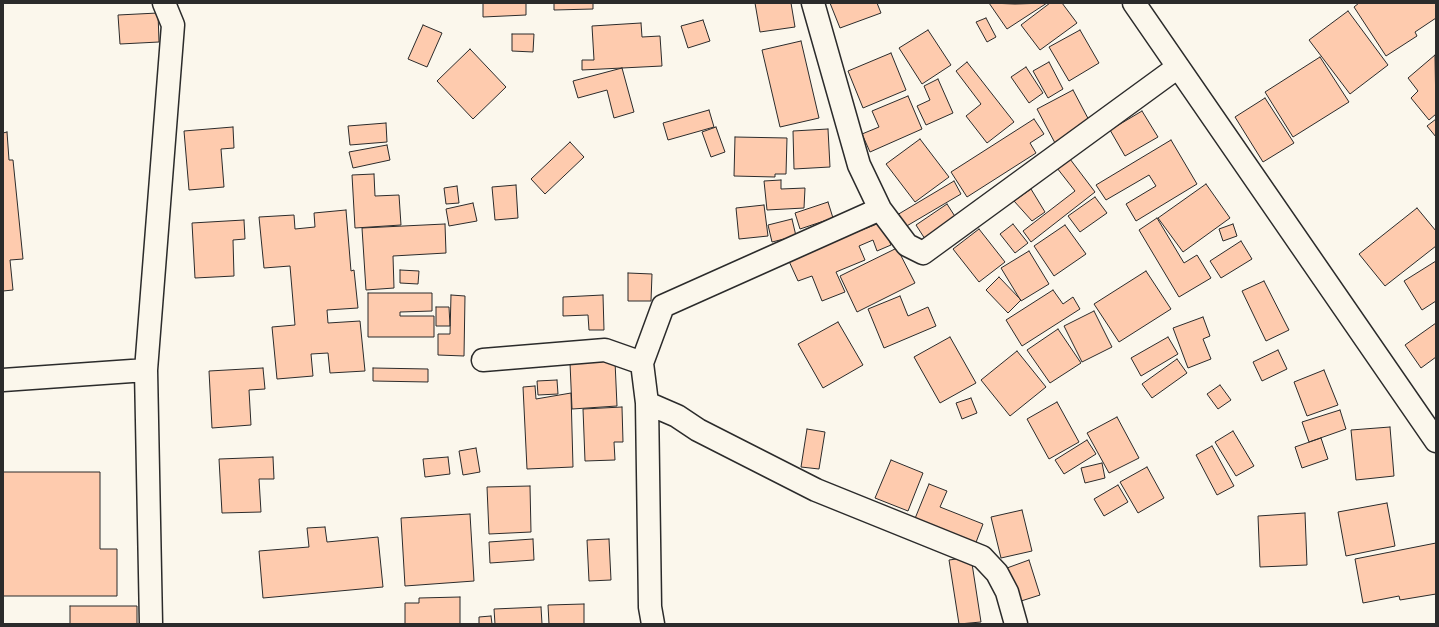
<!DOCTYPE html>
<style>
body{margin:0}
#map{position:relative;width:1439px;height:627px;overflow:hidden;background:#fbf7ec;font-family:"Playpen Sans",sans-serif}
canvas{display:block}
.frame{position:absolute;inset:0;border:4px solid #2b2b2b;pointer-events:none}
</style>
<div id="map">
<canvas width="1439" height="627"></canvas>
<div class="frame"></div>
</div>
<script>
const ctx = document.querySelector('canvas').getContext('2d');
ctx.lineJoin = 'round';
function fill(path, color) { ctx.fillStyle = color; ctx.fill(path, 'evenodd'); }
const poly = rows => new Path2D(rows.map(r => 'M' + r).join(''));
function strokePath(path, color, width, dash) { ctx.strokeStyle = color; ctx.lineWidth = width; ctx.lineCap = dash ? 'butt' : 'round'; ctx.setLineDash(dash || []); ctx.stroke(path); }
const building = poly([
 [483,3,526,3,526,15,483,17,483,3],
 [554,3,593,3,593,9,554,10,554,3],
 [755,3,791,3,795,27,760,32,755,3],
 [830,3,877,3,881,13,840,28,830,3],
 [989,3,1015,4,1047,3,1007,29,989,3],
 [1050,3,1062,3,1077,23,1040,50,1021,25,1050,3],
 [1359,3,1436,3,1436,18,1415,32,1417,36,1386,56,1354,7,1359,3],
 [1348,11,1388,65,1350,94,1309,40,1348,11],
 [158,13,159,42,120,44,118,15,158,13],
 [986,18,996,37,987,42,976,22,986,18],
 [703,20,710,41,688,48,681,26,703,20],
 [641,23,642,37,660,36,662,66,582,70,582,60,594,60,592,26,641,23],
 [423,25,442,33,427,67,408,59,423,25],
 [928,30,951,65,922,84,899,48,928,30],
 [1080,30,1099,63,1069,81,1049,47,1080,30],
 [512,34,534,34,533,52,512,51,512,34],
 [801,41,819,118,780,127,762,50,801,41],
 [470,49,506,87,473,119,437,81,470,49],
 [891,53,906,90,863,108,848,71,891,53],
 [1435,55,1436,114,1429,120,1411,98,1418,91,1408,78,1435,55],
 [1320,57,1349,102,1293,137,1265,92,1320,57],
 [967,62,1014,122,987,143,966,116,981,104,956,71,967,62],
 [1049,62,1063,89,1048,98,1033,71,1049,62],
 [1026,67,1043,93,1029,103,1011,77,1026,67],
 [622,68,634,112,614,118,607,90,578,98,573,81,622,68],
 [938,79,953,113,926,125,917,106,930,100,924,86,938,79],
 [1073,90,1091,124,1055,143,1037,109,1073,90],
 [908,96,922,129,870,152,862,134,879,127,872,111,908,96],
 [1265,98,1294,143,1263,162,1235,117,1265,98],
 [709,110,714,127,668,140,663,123,709,110],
 [1142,111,1158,137,1125,156,1110,130,1142,111],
 [1034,119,1044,134,1030,143,1036,153,967,197,951,172,1034,119],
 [1436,119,1436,137,1427,126,1436,119],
 [386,123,387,142,350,145,348,126,386,123],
 [233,127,234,148,221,149,224,187,189,190,184,131,233,127],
 [716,127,725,152,711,157,702,132,716,127],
 [828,129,830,167,794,169,793,131,828,129],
 [7,132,9,160,13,160,23,259,10,260,13,290,3,291,3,133,7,132],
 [735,137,787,138,786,174,775,174,775,177,734,176,735,137],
 [920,139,949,177,915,202,886,164,920,139],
 [1171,140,1197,184,1136,221,1126,204,1156,186,1149,175,1106,200,1096,185,1171,140],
 [570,142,584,157,545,194,531,179,570,142],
 [387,145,390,160,353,168,349,152,387,145],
 [1070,159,1095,192,1031,242,1023,231,1075,191,1057,168,1070,159],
 [374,174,375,196,399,195,401,225,355,228,352,175,374,174],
 [781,180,781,189,805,188,804,208,767,210,764,181,781,180],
 [954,181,961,194,905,227,897,215,954,181],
 [1206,184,1230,218,1183,252,1158,218,1206,184],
 [516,185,518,218,495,220,492,187,516,185],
 [457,186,459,203,446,204,444,188,457,186],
 [1031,189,1045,212,1032,221,1014,201,1031,189],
 [1095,197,1107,213,1080,232,1068,216,1095,197],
 [828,202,833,218,800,229,795,213,828,202],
 [473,203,477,221,449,226,446,209,473,203],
 [947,204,956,218,925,239,916,225,947,204],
 [764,205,768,236,739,239,736,208,764,205],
 [1417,208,1436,231,1436,246,1385,286,1359,254,1417,208],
 [346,210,351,271,354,270,358,308,327,310,328,323,360,321,365,371,330,373,328,353,311,354,313,376,277,379,272,327,295,325,290,266,264,268,259,217,294,215,295,229,315,227,314,213,346,210],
 [1157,218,1184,263,1197,255,1211,278,1179,297,1139,230,1157,218],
 [792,219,796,236,772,242,768,225,792,219],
 [244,220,245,239,233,240,234,276,195,278,192,223,244,220],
 [882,222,891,245,877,251,873,240,859,246,865,260,836,272,845,292,822,301,812,276,798,281,788,259,882,222],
 [445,224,446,253,393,256,394,288,366,290,362,228,445,224],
 [1013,224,1028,243,1015,253,1000,234,1013,224],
 [1233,224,1237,236,1223,241,1219,229,1233,224],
 [1065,225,1086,254,1054,276,1034,246,1065,225],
 [979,229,1005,262,979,282,953,249,979,229],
 [1241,241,1252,259,1221,278,1210,261,1241,241],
 [897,248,915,283,857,312,840,276,897,248],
 [1029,251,1049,284,1021,301,1001,268,1029,251],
 [1436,261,1436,301,1422,310,1404,281,1436,261],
 [400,270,419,271,418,284,400,283,400,270],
 [1146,271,1171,309,1119,342,1094,304,1146,271],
 [628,273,652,274,651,301,628,301,628,273],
 [999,277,1021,300,1008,313,986,290,999,277],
 [1264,281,1289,330,1266,341,1242,291,1264,281],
 [1053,290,1063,304,1073,297,1080,309,1022,346,1006,320,1053,290],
 [368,293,432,293,432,311,400,312,400,316,434,316,434,337,368,337,368,293],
 [451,295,465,296,464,356,438,355,438,334,450,334,451,295],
 [603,295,604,330,589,330,588,315,563,316,563,297,603,295],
 [900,296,908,316,928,307,936,326,884,348,868,309,900,296],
 [436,307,449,307,450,326,436,326,436,307],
 [1094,311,1112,347,1082,362,1064,326,1094,311],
 [1203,317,1210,336,1203,339,1211,359,1188,368,1173,328,1203,317],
 [838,322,863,365,823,388,798,344,838,322],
 [1436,323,1436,357,1421,368,1405,345,1436,323],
 [1058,329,1081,363,1050,383,1027,350,1058,329],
 [950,337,976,383,940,403,914,357,950,337],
 [1168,337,1178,354,1141,376,1131,358,1168,337],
 [1278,350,1287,369,1262,381,1253,362,1278,350],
 [1017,351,1046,387,1010,416,981,380,1017,351],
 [1177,359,1187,373,1152,398,1142,384,1177,359],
 [615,361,617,406,572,409,570,363,615,361],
 [263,368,265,389,249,390,251,425,212,428,209,371,263,368],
 [373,368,428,369,428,382,373,381,373,368],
 [1324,370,1338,405,1307,416,1294,382,1324,370],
 [557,380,558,394,538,395,537,381,557,380],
 [1220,385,1231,400,1218,409,1207,394,1220,385],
 [535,386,536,399,571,393,573,467,527,469,523,387,535,386],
 [971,398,977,413,962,419,956,403,971,398],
 [1057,402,1079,442,1049,459,1027,419,1057,402],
 [622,407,623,442,614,442,615,460,585,461,583,409,622,407],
 [1340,410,1346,429,1309,442,1302,422,1340,410],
 [1117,417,1139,458,1109,473,1087,433,1117,417],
 [1390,427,1394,476,1356,480,1351,430,1390,427],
 [807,429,825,432,819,469,801,467,807,429],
 [1233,431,1254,466,1236,476,1215,442,1233,431],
 [1321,438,1328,459,1302,468,1295,447,1321,438],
 [1087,440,1096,454,1064,474,1055,460,1087,440],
 [1212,446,1234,486,1217,495,1196,455,1212,446],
 [476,448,480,472,463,475,459,451,476,448],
 [273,457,274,479,259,479,261,512,222,513,219,459,273,457],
 [448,457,450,474,425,477,423,459,448,457],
 [891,460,923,473,908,511,875,498,891,460],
 [1102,463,1105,478,1085,483,1081,468,1102,463],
 [1147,467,1164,498,1138,513,1120,482,1147,467],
 [3,472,100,472,100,549,117,549,117,596,3,596,3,472],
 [929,484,947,491,940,507,983,524,975,545,914,521,929,484],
 [1118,485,1128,502,1104,516,1094,499,1118,485],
 [530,486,531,532,489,534,487,487,530,486],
 [1387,503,1395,546,1346,556,1338,512,1387,503],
 [1022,510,1032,551,1001,558,991,517,1022,510],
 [1305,513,1307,565,1260,567,1258,516,1305,513],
 [470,514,474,581,405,586,401,518,470,514],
 [325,527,327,542,378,537,383,587,263,598,259,551,309,547,307,528,325,527],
 [533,539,534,560,490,563,489,542,533,539],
 [609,539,611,580,589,581,587,540,609,539],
 [1436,543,1436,594,1400,600,1399,596,1363,603,1355,559,1436,543],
 [971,557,981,622,959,624,949,560,971,557],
 [1029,560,1040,595,1018,602,1007,568,1029,560],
 [460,597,460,624,405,624,405,603,419,603,419,598,460,597],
 [584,604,584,624,549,624,548,605,584,604],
 [70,606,137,606,137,624,70,624,70,606],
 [541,607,542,624,495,624,494,609,541,607],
 [491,616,492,624,479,624,479,617,491,616]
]);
const minor = poly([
 [813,3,859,165,880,209,907,245,923,253,1178,67],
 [1134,3,1436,441],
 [483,360,605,350,642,363,647,403,677,416,698,430,816,490,982,557,997,573,1007,592,1016,624],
 [642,363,663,306,880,209],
 [3,380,146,370],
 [647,403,650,607,653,624],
 [151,624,146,370,173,25,164,3]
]);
fill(building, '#fecbae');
strokePath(building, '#2b2b2b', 1);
strokePath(minor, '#2b2b2b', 25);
strokePath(minor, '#fbf7ec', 22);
</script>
